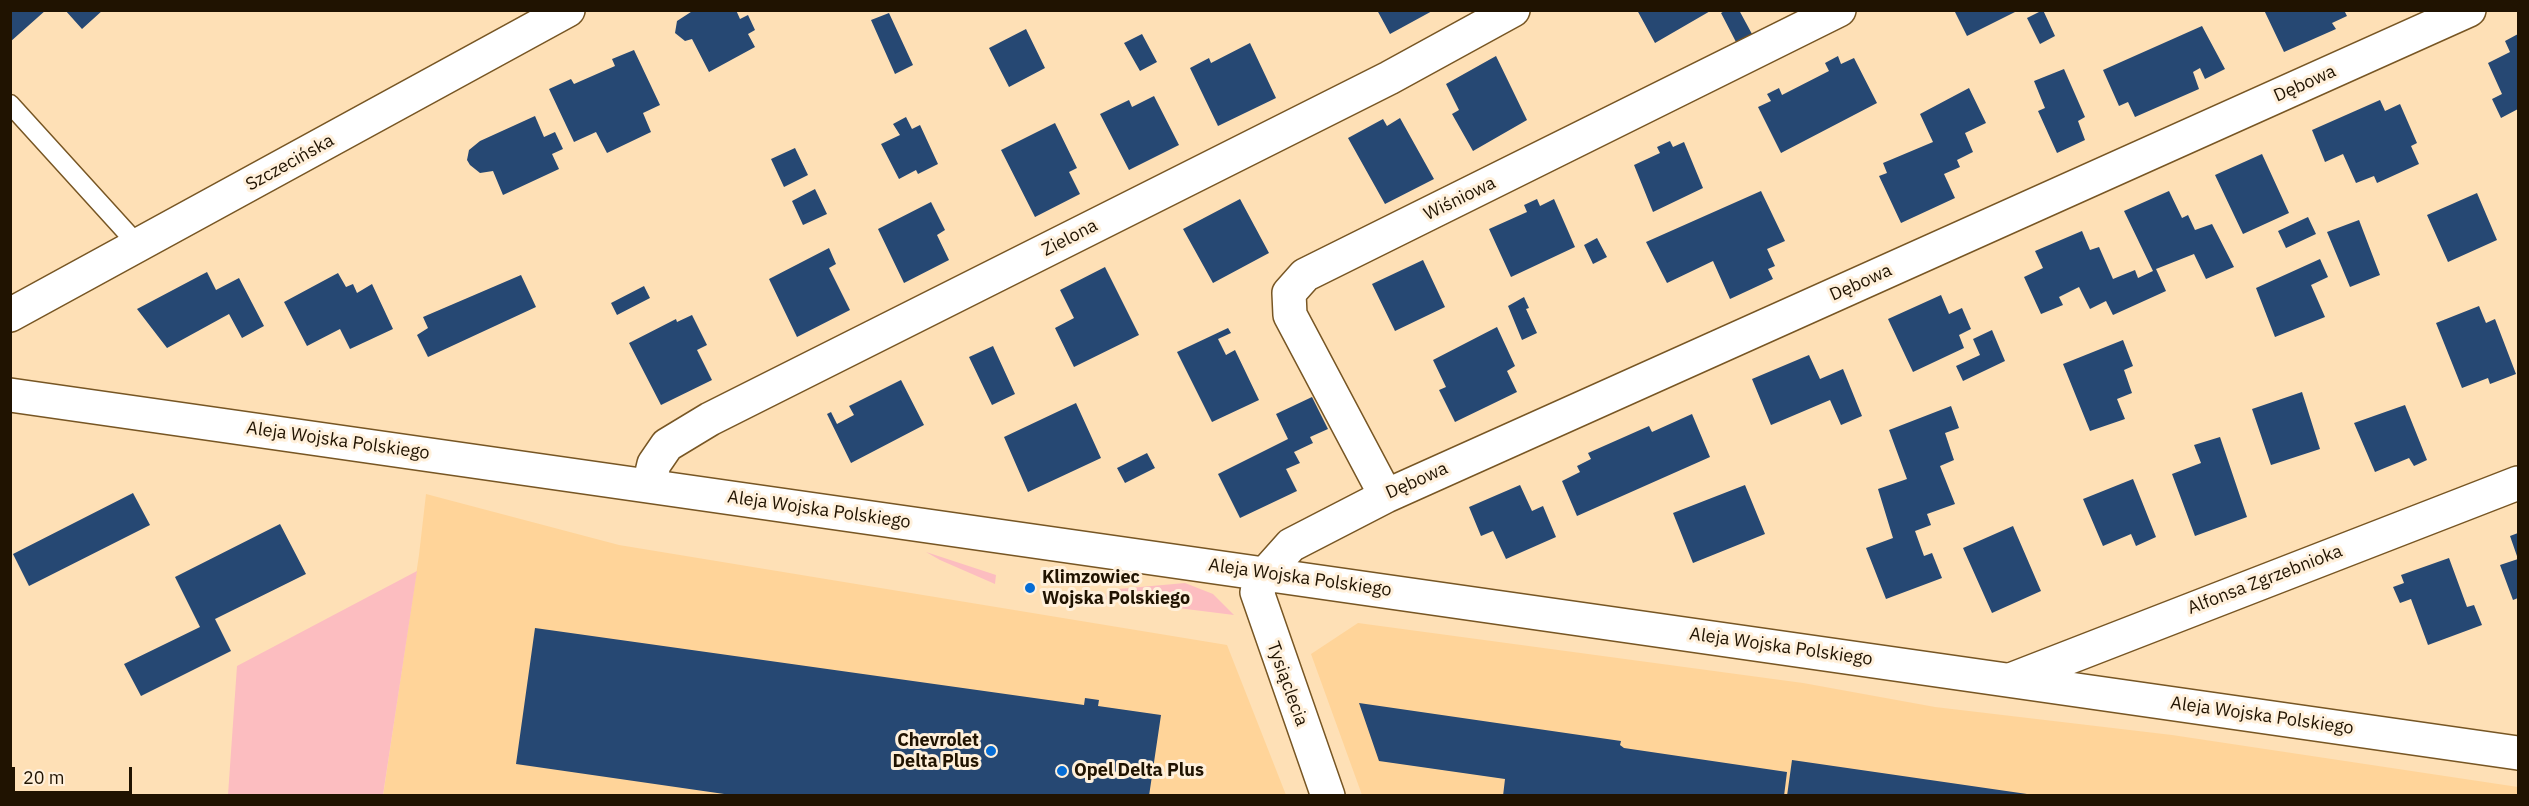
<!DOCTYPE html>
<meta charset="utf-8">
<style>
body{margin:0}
#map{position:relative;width:2529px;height:806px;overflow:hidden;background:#fee0b6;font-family:"IBM Plex Sans",sans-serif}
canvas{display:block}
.frame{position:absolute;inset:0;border:12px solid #201301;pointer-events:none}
.scale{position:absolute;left:12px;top:767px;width:120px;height:27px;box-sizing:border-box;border:3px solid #201301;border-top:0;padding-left:8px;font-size:18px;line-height:21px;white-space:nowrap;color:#201301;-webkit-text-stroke:4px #fff0db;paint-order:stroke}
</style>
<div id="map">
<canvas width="2529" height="806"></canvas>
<div class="frame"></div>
<div class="scale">20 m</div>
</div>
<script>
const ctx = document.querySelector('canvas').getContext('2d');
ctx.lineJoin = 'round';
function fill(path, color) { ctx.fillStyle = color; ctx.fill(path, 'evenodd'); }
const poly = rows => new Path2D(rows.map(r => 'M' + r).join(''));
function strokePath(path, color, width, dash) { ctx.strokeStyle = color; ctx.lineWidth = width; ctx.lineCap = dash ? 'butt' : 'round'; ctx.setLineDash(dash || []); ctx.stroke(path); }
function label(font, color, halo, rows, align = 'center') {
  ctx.font = font + ' "IBM Plex Sans",sans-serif'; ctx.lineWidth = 6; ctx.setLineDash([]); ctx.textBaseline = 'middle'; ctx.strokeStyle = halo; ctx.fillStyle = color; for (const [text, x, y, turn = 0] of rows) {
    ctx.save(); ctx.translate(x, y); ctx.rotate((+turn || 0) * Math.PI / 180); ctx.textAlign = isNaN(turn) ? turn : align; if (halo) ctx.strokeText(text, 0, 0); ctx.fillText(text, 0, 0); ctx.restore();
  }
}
const built = poly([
 [426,494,619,545,1227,645,1286,795,383,796,419,555],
 [1358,623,1803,683,1935,707,2172,735,2518,787,2518,795,1362,795,1311,654]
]);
const green = poly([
 [926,552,996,575,995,584,940,560],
 [417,571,383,795,228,795,237,666],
 [1185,583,1213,594,1234,615,1106,599,1107,590]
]);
const building = poly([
 [10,10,46,10,10,42],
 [65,10,103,10,82,29],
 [694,10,736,10,740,19,748,15,755,30,748,34,755,47,709,72,692,39,685,41,675,33,677,21],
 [1377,10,1434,10,1390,34],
 [1637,10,1712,10,1655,43],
 [1726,10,1739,10,1752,34,1736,42,1721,13],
 [1954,10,2019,10,1967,36],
 [2043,10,2055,36,2040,44,2027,18],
 [2264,10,2344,10,2347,16,2332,23,2336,29,2284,52],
 [889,13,913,65,895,74,871,20],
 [2202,26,2225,69,2205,79,2200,68,2193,72,2199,89,2135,117,2128,102,2119,106,2103,70],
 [1026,29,1045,68,1009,87,989,48],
 [1142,34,1157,62,1140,71,1124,43],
 [2518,34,2518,109,2501,118,2492,99,2502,94,2488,63,2510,52,2505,41],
 [1250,43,1276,98,1218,126,1190,68,1209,58,1211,63],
 [634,50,660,105,643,113,651,132,607,153,596,132,574,142,549,89,571,79,574,84,615,66,612,59],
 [1496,56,1527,120,1473,151,1452,114,1459,110,1446,84],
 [1838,56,1841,64,1854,58,1877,103,1781,153,1758,107,1771,101,1767,94,1779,88,1782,95,1829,71,1825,63],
 [2064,69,2085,117,2078,121,2085,140,2057,153,2038,111,2045,108,2034,81],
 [1969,88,1986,123,1965,133,1973,152,1957,160,1960,167,1944,174,1955,198,1901,223,1879,176,1887,173,1883,163,1933,142,1920,114],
 [1154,96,1179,145,1129,170,1100,114,1129,100,1132,107],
 [2380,100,2385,111,2400,104,2417,143,2411,146,2419,164,2377,183,2374,176,2356,183,2343,154,2325,162,2312,130],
 [535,116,544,137,555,132,563,149,552,154,559,169,503,195,493,171,480,173,470,165,467,160,469,150,480,141],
 [906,117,912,129,920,125,938,164,918,174,916,170,899,179,881,144,900,135,893,124],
 [1400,118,1434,179,1385,204,1348,138,1383,119,1387,126],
 [1055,123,1077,168,1069,172,1080,194,1035,217,1001,150],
 [1670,141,1673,147,1684,142,1703,188,1653,212,1634,165,1660,153,1657,147],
 [795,148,808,175,784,187,771,159],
 [2262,154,2289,213,2243,234,2215,175],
 [815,189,827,214,803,225,792,201],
 [1761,191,1785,241,1767,249,1775,266,1768,269,1773,279,1730,299,1713,261,1667,283,1646,242],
 [2169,191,2182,218,2188,215,2195,230,2212,224,2234,267,2206,279,2194,254,2156,269,2166,291,2113,315,2106,301,2090,309,2079,287,2059,297,2063,305,2041,314,2024,277,2043,268,2035,251,2082,231,2090,250,2099,247,2113,279,2135,270,2138,278,2153,271,2124,211],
 [2477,193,2497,240,2448,262,2427,215],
 [1240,199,1269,253,1213,283,1183,229],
 [1537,199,1540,206,1554,199,1575,247,1511,277,1489,229,1527,212,1524,205],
 [931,202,945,230,937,235,949,260,904,283,878,229],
 [2308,217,2316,234,2286,248,2278,231],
 [2359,220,2380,275,2350,287,2327,232],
 [1597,238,1607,257,1593,264,1584,245],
 [829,248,836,264,829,268,850,310,797,337,769,279],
 [2320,259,2328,277,2311,285,2325,317,2275,337,2256,288],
 [1423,260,1445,307,1395,331,1372,284],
 [1105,267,1139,335,1074,367,1055,328,1074,318,1060,290],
 [207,272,216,290,239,278,264,326,242,338,229,314,167,348,137,309],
 [338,273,346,287,353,284,357,293,372,284,393,329,350,349,340,329,307,346,284,302],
 [521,275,536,307,428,357,417,335,428,328,423,317],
 [644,286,650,298,617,315,611,303],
 [1941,295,1949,314,1962,308,1971,329,1959,335,1964,348,1913,372,1888,319],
 [1524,297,1529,308,1526,309,1537,333,1522,340,1508,306],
 [2479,306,2486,323,2495,319,2516,374,2490,384,2488,378,2462,388,2436,323],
 [692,315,707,345,697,350,712,380,661,405,629,343,676,319,677,322],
 [1497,327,1515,366,1507,371,1517,392,1455,422,1439,390,1446,387,1433,360],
 [1228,328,1231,333,1218,339,1226,355,1235,350,1259,400,1212,422,1177,352],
 [1992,330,2005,361,1963,381,1956,366,1980,355,1973,339],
 [2123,340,2133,366,2124,370,2132,393,2117,399,2125,419,2090,431,2063,364],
 [993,346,1015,394,992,405,969,357],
 [1809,355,1820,379,1843,369,1862,416,1841,425,1830,400,1771,425,1752,379],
 [901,380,924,425,851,463,827,414,831,412,837,424,854,415,849,406],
 [2302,392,2320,449,2271,465,2252,409],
 [1312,397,1328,429,1310,437,1313,443,1294,452,1300,463,1286,469,1297,491,1240,518,1218,474,1288,439,1276,414],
 [1076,403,1101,458,1028,492,1004,437],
 [2405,405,2427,460,2414,466,2409,458,2375,472,2354,423],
 [1951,406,1959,428,1945,433,1954,460,1940,466,1955,504,1927,514,1931,525,1915,531,1924,556,1932,553,1942,578,1886,599,1866,548,1893,538,1878,489,1907,479,1889,430],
 [1692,414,1710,457,1577,516,1562,481,1580,472,1577,466,1591,459,1588,453,1649,426,1652,432],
 [2220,437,2247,517,2195,536,2172,474,2201,463,2194,445],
 [1147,453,1155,468,1125,483,1117,468],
 [2133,479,2156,537,2136,546,2131,534,2103,546,2083,499],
 [1520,485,1532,511,1543,506,1556,537,1506,559,1493,531,1481,536,1469,507],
 [1745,485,1765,534,1693,563,1673,513],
 [133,493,150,525,29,586,13,554],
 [280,524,306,574,215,619,231,651,141,696,124,664,200,627,175,577],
 [2013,526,2041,591,1992,613,1963,548],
 [2518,533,2518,598,2513,600,2500,565,2518,559,2510,536],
 [2449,558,2467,607,2474,605,2482,625,2428,645,2411,599,2400,603,2393,587,2404,583,2401,575],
 [535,628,1084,705,1085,698,1099,700,1098,706,1161,715,1149,796,738,796,516,764],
 [1359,703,1621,741,1620,745,1624,748,1787,772,1784,796,1503,796,1505,779,1379,761],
 [1792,760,2027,794,2027,796,1787,796]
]);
const service = poly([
 [10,104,139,246]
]);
const minor = poly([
 [10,315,568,10],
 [649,485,654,464,667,445,710,419,1389,78,1513,10],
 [1386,496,1290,315,1289,293,1305,275,1839,10],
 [2013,679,2518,483],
 [1328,796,1257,592,1266,573,1291,545,1386,496,2469,10]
]);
const secondary = poly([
 [10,395,2518,753]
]);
const markers = [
 [1030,588,6,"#066dd5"],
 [991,751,6,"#066dd5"],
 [1062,771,6,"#066dd5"]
];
const streetNames = [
 ["Dębowa",2305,84,-24],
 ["Szczecińska",290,163,-29],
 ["Wiśniowa",1460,199,-26],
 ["Zielona",1070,238,-27],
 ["Dębowa",1861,283,-24],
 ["Aleja Wojska Polskiego",338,441,8],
 ["Dębowa",1417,481,-24],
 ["Aleja Wojska Polskiego",819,510,8],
 ["Aleja Wojska Polskiego",1300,578,8],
 ["Alfonsa Zgrzebnioka",2265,580,-21],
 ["Aleja Wojska Polskiego",1781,647,8],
 ["Tysiąclecia",1287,684,70],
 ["Aleja Wojska Polskiego",2262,716,8]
];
const poiNames = [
 ["Klimzowiec",1042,578],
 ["Wojska Polskiego",1042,599],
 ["Chevrolet",979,741,"right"],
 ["Delta Plus",979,762,"right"],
 ["Opel Delta Plus",1074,771]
];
fill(built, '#ffd499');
fill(green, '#fcbdc0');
fill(building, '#264873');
strokePath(service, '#775624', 21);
strokePath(minor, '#775624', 36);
strokePath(secondary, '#775624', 36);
strokePath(service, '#fff', 18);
strokePath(minor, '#fff', 33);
strokePath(secondary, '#fff', 33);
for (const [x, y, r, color] of markers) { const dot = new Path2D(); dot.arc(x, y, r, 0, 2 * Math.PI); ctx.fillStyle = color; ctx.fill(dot); strokePath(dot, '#fff0db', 2); }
label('18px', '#201301', '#fff0db', streetNames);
label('bold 18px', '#201301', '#fff0db', poiNames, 'left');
</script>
